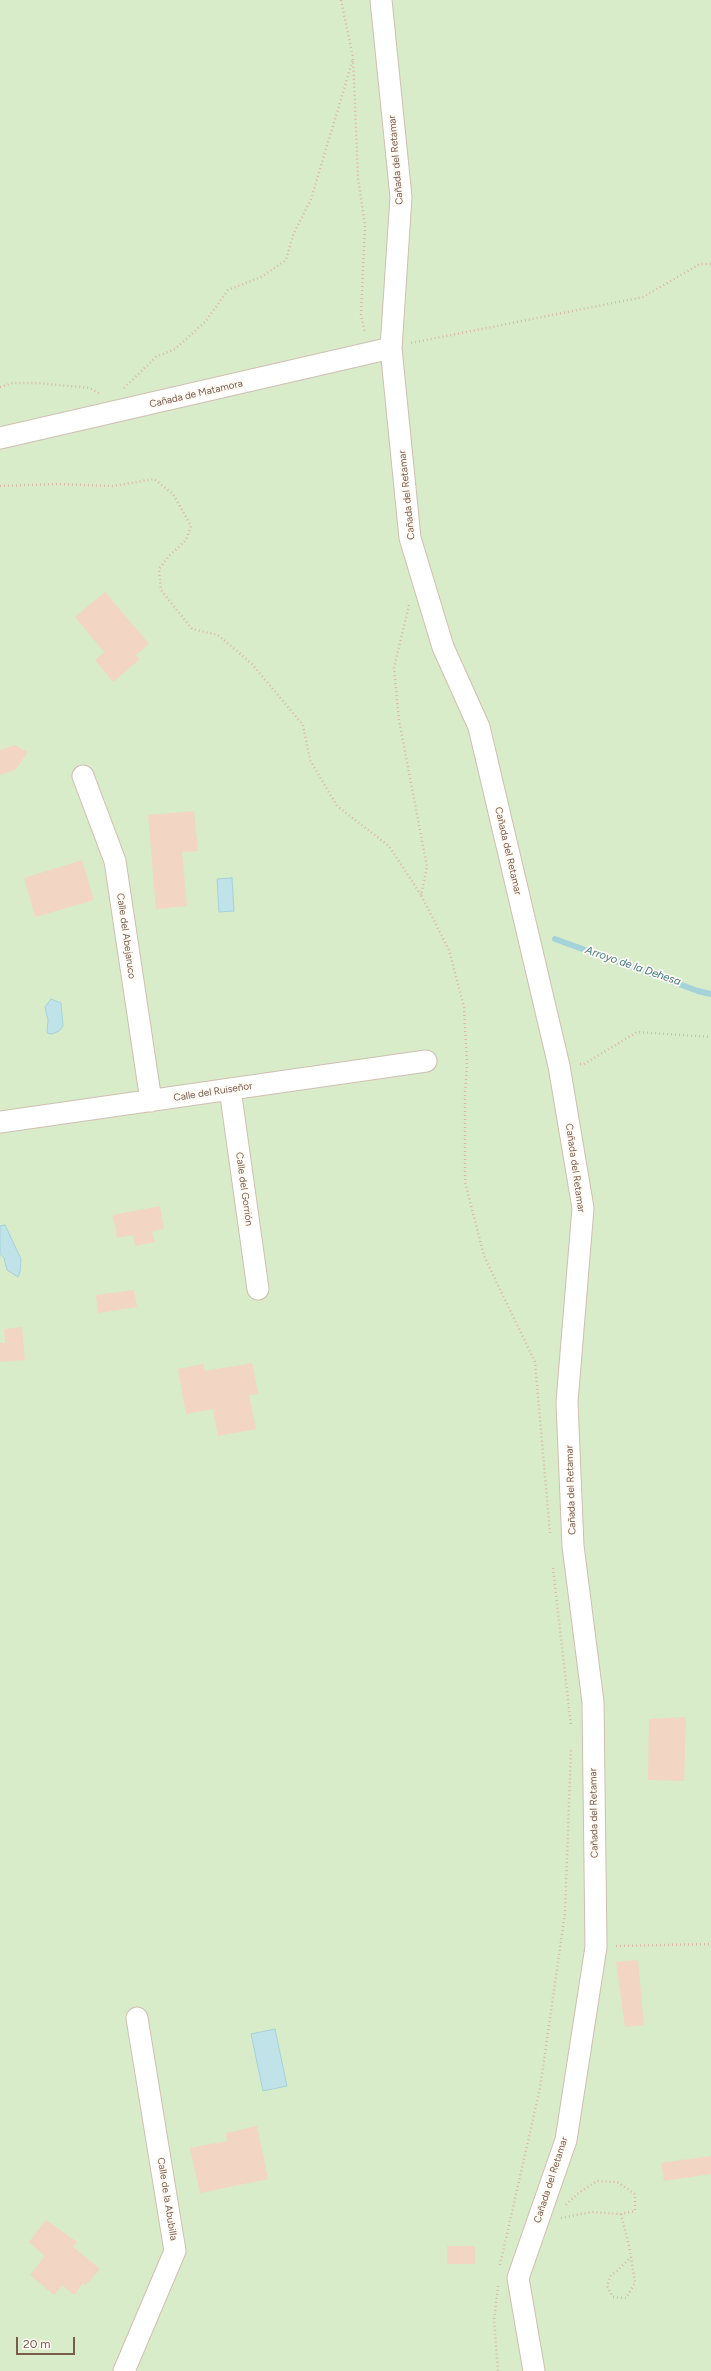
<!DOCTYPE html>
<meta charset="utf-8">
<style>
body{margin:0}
#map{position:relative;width:711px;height:2371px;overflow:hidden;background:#fdf6ec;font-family:Figtree,sans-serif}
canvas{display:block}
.scale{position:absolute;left:16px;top:2337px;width:59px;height:18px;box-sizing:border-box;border:2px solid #7a5c4d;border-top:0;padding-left:5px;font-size:12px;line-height:14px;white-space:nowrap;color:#7a5c4d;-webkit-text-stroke:3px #fffaf3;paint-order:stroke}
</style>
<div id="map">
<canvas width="711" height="2371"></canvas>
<div class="scale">20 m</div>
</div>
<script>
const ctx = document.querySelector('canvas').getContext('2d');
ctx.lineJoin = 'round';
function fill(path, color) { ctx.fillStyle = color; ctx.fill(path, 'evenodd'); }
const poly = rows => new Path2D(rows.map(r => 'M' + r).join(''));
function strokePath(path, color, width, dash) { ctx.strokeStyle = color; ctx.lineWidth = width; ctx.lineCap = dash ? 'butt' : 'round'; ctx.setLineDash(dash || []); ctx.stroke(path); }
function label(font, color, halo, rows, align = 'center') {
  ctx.font = font + ' Figtree,sans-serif'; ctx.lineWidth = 3.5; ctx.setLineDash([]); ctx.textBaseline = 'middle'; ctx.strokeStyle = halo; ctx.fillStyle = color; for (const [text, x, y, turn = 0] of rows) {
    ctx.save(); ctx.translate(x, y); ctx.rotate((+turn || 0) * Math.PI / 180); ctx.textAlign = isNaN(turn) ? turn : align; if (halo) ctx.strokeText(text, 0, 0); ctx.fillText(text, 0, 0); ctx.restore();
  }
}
const green = poly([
 [0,0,711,0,711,2371,0,2371]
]);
const water = poly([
 [232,878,234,911,219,912,217,879,232,878],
 [51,999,61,1003,63,1026,59,1031,52,1034,47,1033,48,1020,45,1007,51,999],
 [5,1225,21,1259,20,1272,18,1277,7,1270,4,1258,0,1254,0,1226,5,1225],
 [275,2029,287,2086,263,2091,251,2034,275,2029]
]);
const stream = poly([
 [555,939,698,991,711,994]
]);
const building = poly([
 [105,592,149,644,136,655,140,659,113,682,95,660,104,652,75,617],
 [15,745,28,752,15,770,0,775,0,750],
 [194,811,198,851,182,852,187,906,156,909,148,815],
 [82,860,94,900,35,917,24,878],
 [160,1206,164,1229,152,1231,155,1242,135,1246,133,1235,117,1238,113,1215],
 [134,1290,137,1307,98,1313,96,1295],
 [22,1327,25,1360,0,1362,0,1343,5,1343,4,1329],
 [252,1363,258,1394,249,1395,256,1429,218,1436,213,1409,186,1414,178,1369,203,1364,205,1371],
 [686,1717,684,1781,648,1780,649,1719],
 [638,1960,644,2025,625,2027,616,1962],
 [257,2126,268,2179,200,2193,190,2148,227,2141,226,2133],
 [711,2156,711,2174,664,2181,661,2163],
 [46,2220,77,2242,73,2247,100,2269,86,2285,83,2283,74,2295,62,2285,54,2295,30,2275,45,2256,29,2242],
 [447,2246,475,2246,475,2264,447,2264]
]);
const path = poly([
 [341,0,353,57,358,178,365,225,361,315,365,333],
 [411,343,643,297,700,264,711,264],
 [0,387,13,383,37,383,90,388,100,394],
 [124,388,156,357,175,349,205,322,228,290,261,277,286,260,293,235,311,199,353,59],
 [0,486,57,484,113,486,154,479,173,494,191,526,186,540,169,556,159,569,161,590,192,629,218,635,252,664,303,725,310,760,337,806,389,846,421,895],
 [409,605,394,668,399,720,427,867,421,895,449,950,464,1007,467,1065,465,1093,465,1182,484,1256,535,1362,550,1533],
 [580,1064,584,1064,637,1032,711,1037],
 [553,1568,571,1726],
 [616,1946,711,1944],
 [621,2214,629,2246,631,2257,635,2283,626,2298,613,2297,607,2286,611,2275,617,2271,631,2257],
 [561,2218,592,2212,621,2214,635,2211,635,2194,617,2182,597,2181,577,2194,566,2205],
 [500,2265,540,2088,565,1913,571,1749],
 [498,2286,494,2320,498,2371]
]);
const minor = poly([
 [381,0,401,197,391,348,410,538,443,647,479,727,559,1066,583,1208,567,1402,573,1546,593,1702,596,1947,566,2140,518,2278,534,2371],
 [0,438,391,348],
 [83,776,115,861,151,1101],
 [230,1089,258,1289],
 [0,1122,426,1061],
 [124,2371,175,2251,137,2018]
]);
const streetNames = [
 ["Cañada del Retamar",396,160,-95],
 ["Cañada de Matamora",196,394,-13],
 ["Cañada del Retamar",407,495,-96],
 ["Cañada del Retamar",508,851,77],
 ["Calle del Abejaruco",126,936,82],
 ["Calle del Ruiseñor",213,1092,-9],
 ["Cañada del Retamar",575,1168,82],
 ["Calle del Gorrión",244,1189,82],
 ["Cañada del Retamar",571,1490,-92],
 ["Cañada del Retamar",594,1813,-91],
 ["Cañada del Retamar",551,2180,-72],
 ["Calle de la Abubilla",167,2199,81]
];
const waterNames = [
 ["Arroyo de la Dehesa",633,966,19]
];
fill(green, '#d8ecc9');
fill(water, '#bfe3e8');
strokePath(water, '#a5d3da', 1);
strokePath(stream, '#a5d3da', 6);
fill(building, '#f3d5c3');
strokePath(minor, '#d1beb0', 23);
strokePath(path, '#d9b8a5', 2.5, [1, 3]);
strokePath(minor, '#fff', 21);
label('10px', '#7a5c4d', '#fffaf3', streetNames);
label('italic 11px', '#437c86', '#fffaf3', waterNames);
</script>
